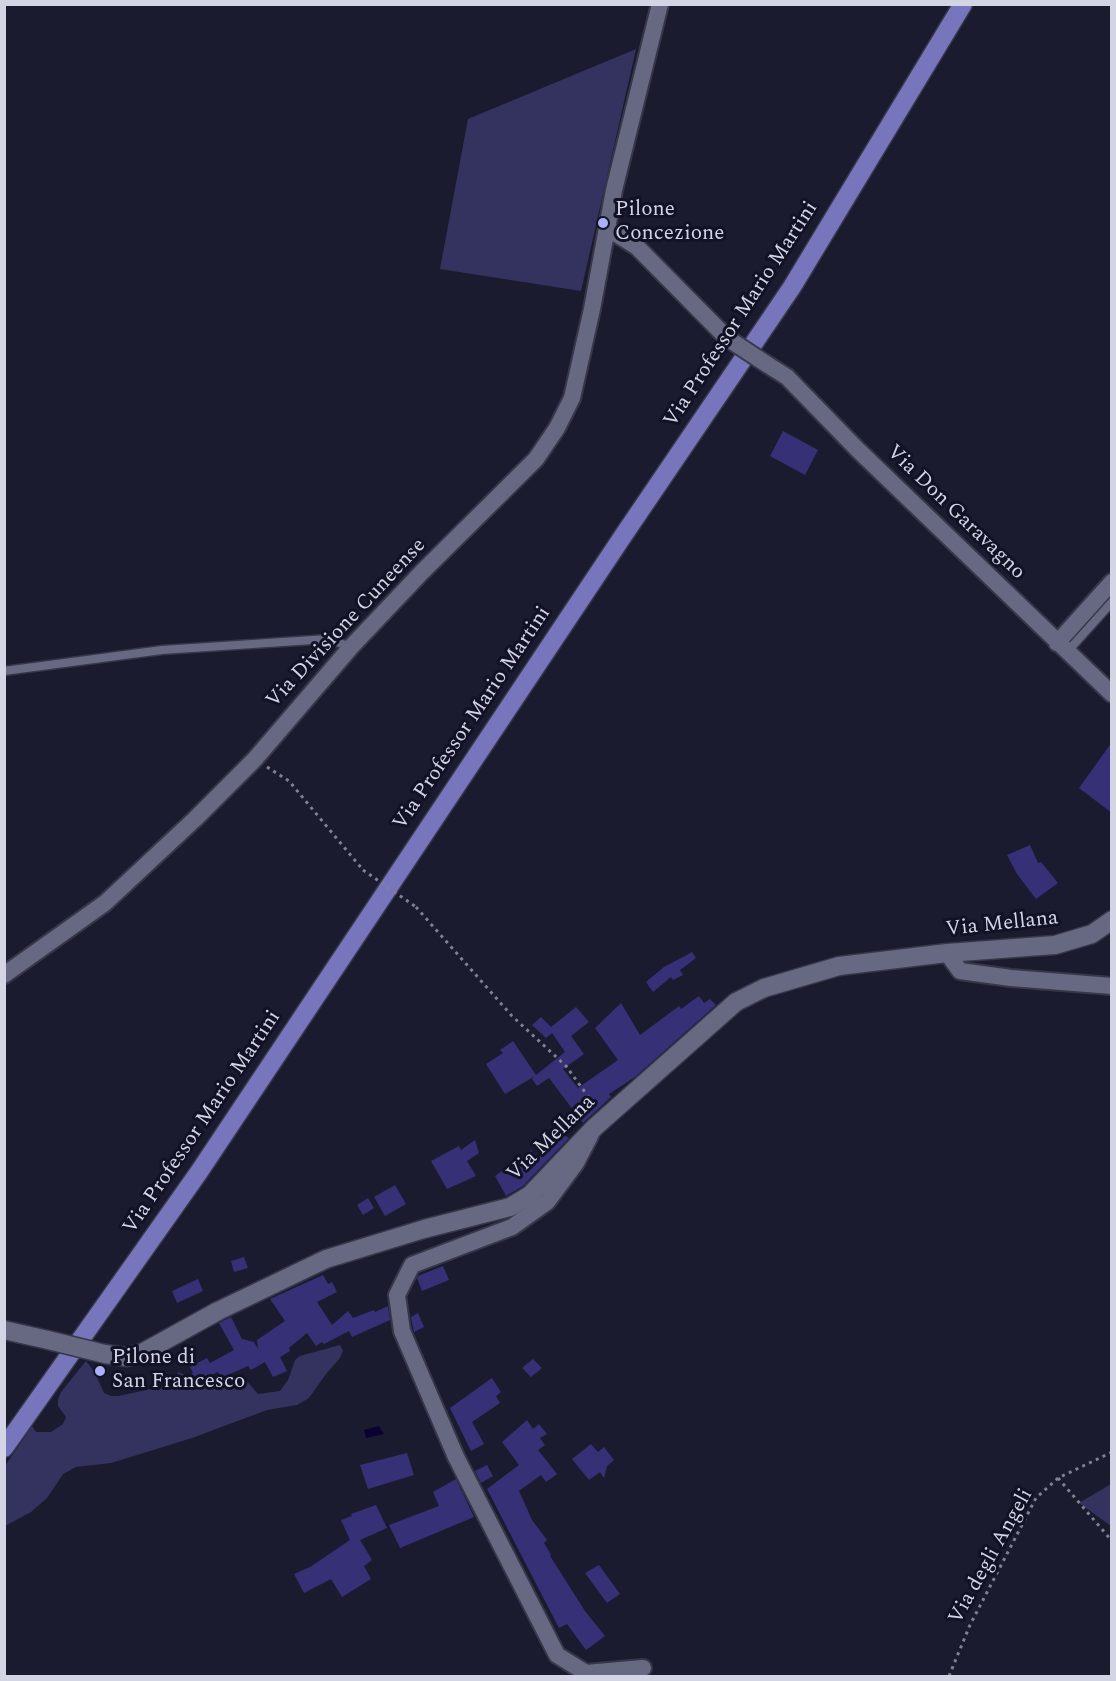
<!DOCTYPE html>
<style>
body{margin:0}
#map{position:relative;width:1116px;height:1681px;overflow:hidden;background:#1b1b30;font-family:Spectral,serif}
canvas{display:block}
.frame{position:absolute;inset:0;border:6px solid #d4d5e4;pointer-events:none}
</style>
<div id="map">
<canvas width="1116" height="1681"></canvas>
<div class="frame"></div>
</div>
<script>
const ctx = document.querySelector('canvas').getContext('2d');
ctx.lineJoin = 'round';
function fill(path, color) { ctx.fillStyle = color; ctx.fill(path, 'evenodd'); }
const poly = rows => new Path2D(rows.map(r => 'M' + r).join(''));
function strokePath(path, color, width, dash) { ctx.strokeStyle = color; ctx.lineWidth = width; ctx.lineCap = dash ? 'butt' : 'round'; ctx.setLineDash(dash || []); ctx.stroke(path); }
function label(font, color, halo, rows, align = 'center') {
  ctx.font = font + ' Spectral,serif'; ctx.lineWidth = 6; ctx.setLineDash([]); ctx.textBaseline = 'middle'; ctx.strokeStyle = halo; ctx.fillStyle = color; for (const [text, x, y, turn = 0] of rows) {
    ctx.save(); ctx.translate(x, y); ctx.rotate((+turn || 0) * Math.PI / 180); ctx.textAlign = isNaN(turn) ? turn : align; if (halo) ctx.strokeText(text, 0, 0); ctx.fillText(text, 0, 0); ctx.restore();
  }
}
const green = poly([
 [636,49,581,291,440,269,468,119],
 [340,1345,343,1351,340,1358,326,1374,309,1398,297,1405,267,1410,192,1438,111,1463,76,1467,63,1474,47,1498,31,1512,5,1526,5,1466,32,1426,36,1432,51,1432,63,1424,66,1417,58,1406,58,1399,61,1392,86,1361,95,1373,104,1393,111,1396,118,1396,161,1387,179,1372,186,1376,194,1387,216,1382,223,1383,236,1378,244,1378,258,1394,280,1391,288,1380,295,1360,300,1356],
 [1111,1484,1111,1526,1079,1503]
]);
const water = poly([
 [379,1426,384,1434,366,1438,364,1430]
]);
const building = poly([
 [783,431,818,450,805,475,770,456],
 [1112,742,1112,813,1079,788],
 [1030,845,1038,863,1041,862,1058,883,1036,899,1017,874,1007,855],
 [692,952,696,958,680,970,683,975,673,980,671,977,653,992,646,982,664,967],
 [699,996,704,1003,710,999,716,1005,635,1077,609,1094,611,1097,583,1123,549,1078,537,1086,532,1079,535,1076,505,1094,486,1064,503,1053,500,1050,513,1041,536,1075,565,1052,552,1033,546,1038,532,1025,541,1017,551,1027,576,1007,589,1022,571,1036,584,1054,563,1069,578,1088,618,1060,595,1028,621,1003,640,1035,679,1006,681,1009],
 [564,1135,569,1138,523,1186,506,1196,495,1176,531,1150,538,1158],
 [475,1140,479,1153,467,1161,476,1176,447,1189,431,1161,459,1146,461,1150],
 [395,1185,406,1204,385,1216,374,1197],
 [368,1198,374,1208,363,1215,357,1205],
 [244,1257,248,1268,234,1272,231,1261],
 [443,1266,449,1280,422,1291,417,1278,418,1276],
 [323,1275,328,1284,332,1282,337,1292,317,1302,332,1325,348,1311,353,1318,374,1310,375,1312,388,1306,390,1320,352,1337,349,1331,328,1342,324,1344,322,1342,316,1346,307,1333,289,1348,290,1351,280,1357,287,1371,273,1377,265,1362,251,1370,248,1366,221,1378,218,1372,187,1387,183,1379,193,1373,190,1367,207,1358,210,1363,234,1350,219,1323,231,1317,242,1339,254,1342,258,1349,257,1340,285,1321,270,1299],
 [198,1279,203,1291,177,1303,172,1291],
 [418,1313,424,1327,414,1332,411,1317],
 [533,1359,542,1368,531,1377,522,1368],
 [492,1378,501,1392,496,1396,500,1403,472,1422,484,1444,471,1451,450,1408],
 [527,1420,533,1429,539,1424,547,1434,540,1438,545,1445,538,1450,557,1474,546,1482,541,1475,519,1491,532,1520,547,1540,544,1543,551,1555,550,1556,585,1611,605,1636,586,1650,567,1624,559,1628,487,1489,519,1465,502,1442],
 [591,1444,598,1452,604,1447,614,1460,607,1466,604,1478,600,1472,589,1480,572,1459],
 [407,1453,414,1475,368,1489,360,1465],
 [487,1465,493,1476,481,1483,475,1471],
 [456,1479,474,1517,400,1548,389,1525,439,1506,433,1492],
 [376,1505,387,1528,360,1540,372,1560,364,1566,371,1579,342,1597,331,1579,304,1593,294,1574,310,1567,350,1540,341,1520,352,1516,351,1514],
 [599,1565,620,1594,607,1603,585,1573]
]);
const path = poly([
 [267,767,289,781,363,870],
 [416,907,512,1016,566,1066,595,1106],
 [1058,1478,1112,1541],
 [949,1676,970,1625,1036,1498,1058,1478,1112,1452]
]);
const service = poly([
 [1067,652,1112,602],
 [4,671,162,650,328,639,351,647]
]);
const minor = poly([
 [660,4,614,190,607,228,637,247,727,338],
 [768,365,787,377,857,449,1112,694],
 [1057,643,1112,582],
 [947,953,960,971,1011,978,1112,986],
 [4,975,105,903,195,819,255,759,351,647,422,572,536,459,557,428,572,398,592,309,607,228],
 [590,1136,576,1163,547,1202,512,1227,412,1265,397,1295,402,1331,456,1457,557,1655,586,1673,643,1668]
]);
const tertiary = poly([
 [4,1330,48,1340],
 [105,1354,126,1357,142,1353,218,1311,326,1259,424,1229,510,1207,530,1195,595,1127,736,1002,764,988,839,966,947,953,1055,945,1092,934,1112,920]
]);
const primary = poly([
 [4,1448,199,1172,623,536,792,287,963,4]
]);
const pathBridge = poly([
 [363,870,416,907]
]);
const minorBridge = poly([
 [727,338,768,365]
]);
const tertiaryBridge = poly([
 [48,1340,105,1354]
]);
const markers = [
 [603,223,6,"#adaffb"],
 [100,1371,6,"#adaffb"]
];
const poiNames = [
 ["Pilone",615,211],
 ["Concezione",615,235],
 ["Pilone di",112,1359],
 ["San Francesco",112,1383]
];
const streetNames = [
 ["Via Professor Mario Martini",742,315,-57],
 ["Via Don Garavagno",955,513,44],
 ["Via Divisione Cuneense",347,624,-47],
 ["Via Professor Mario Martini",473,719,-56],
 ["Via Mellana",1002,925,-6],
 ["Via Professor Mario Martini",203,1123,-56],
 ["Via Mellana",552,1139,-44],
 ["Via degli Angeli",992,1557,-61]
];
fill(green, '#343360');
fill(water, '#0b0132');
fill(building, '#363076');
strokePath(service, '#373749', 11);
strokePath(minor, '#373749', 20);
strokePath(tertiary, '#373749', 21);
strokePath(primary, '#373749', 21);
strokePath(path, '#808193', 3, [3, 4.5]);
strokePath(service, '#676882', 8);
strokePath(minor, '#676882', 16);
strokePath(tertiary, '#676882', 18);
strokePath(primary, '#7776bd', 18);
strokePath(minorBridge, '#373749', 20, []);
strokePath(tertiaryBridge, '#373749', 21, []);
strokePath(pathBridge, '#808193', 3, [3, 4.5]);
strokePath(minorBridge, '#676882', 16);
strokePath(tertiaryBridge, '#676882', 18);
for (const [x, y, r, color] of markers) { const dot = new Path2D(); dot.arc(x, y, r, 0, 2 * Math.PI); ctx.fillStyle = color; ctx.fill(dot); strokePath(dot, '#121226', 2); }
label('21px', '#d4d5e4', '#121226', poiNames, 'left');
label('21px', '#d4d5e4', '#121226', streetNames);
</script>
